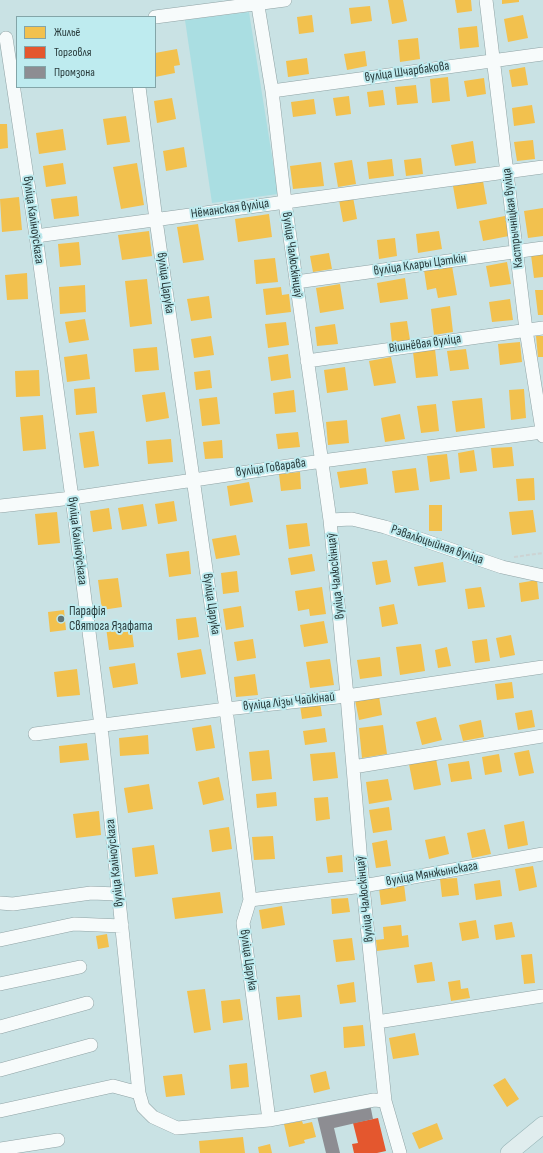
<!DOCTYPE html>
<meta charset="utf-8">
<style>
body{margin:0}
#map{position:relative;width:543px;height:1153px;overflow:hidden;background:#c9e2e4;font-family:"Sofia Sans Condensed",sans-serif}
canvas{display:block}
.legend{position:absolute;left:16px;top:16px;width:140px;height:72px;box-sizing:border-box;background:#beebef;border:1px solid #83a5a8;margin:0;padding:5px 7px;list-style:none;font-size:12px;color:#2a3c3d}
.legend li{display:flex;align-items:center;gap:8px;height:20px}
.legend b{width:20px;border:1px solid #83a5a8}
</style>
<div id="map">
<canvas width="543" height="1153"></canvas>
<ul class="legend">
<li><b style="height:11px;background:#f2c14e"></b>Жильё</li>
<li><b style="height:11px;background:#e4572e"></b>Торговля</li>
<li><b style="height:11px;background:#8d8d92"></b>Промзона</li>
</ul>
</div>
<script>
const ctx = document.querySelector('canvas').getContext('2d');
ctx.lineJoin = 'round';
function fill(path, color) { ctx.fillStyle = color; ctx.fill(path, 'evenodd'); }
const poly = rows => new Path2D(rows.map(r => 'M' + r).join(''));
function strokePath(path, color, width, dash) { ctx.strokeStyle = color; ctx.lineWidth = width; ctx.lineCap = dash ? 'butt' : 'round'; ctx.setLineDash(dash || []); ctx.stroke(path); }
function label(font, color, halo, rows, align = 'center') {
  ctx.font = font + ' "Sofia Sans Condensed",sans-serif'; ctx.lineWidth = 4; ctx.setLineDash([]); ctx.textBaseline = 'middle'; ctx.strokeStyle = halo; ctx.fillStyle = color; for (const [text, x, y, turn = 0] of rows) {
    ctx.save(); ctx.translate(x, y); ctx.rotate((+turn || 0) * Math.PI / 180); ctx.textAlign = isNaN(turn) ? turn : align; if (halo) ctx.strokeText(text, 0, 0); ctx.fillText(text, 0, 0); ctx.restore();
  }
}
const green = poly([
 [249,12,278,194,212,203,185,20]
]);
const homes = poly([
 [388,0,403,0,407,21,392,24],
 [455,0,471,0,472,11,457,13],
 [502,0,519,0,519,2,502,4],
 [370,6,372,21,351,24,349,8],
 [312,15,314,32,299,34,297,17],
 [523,15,528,38,508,42,504,19],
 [477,26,479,47,460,49,458,28],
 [418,38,420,59,400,62,398,40],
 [177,49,180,65,174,66,175,73,155,77,155,60,156,59,155,53],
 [365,51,367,66,347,70,344,54],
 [307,58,309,74,288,77,286,61],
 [525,67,528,85,512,87,509,70],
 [448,77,450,101,432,103,430,79],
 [484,78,486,94,467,97,464,81],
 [416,85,418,103,397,105,395,87],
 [383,90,385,105,369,107,367,92],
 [349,96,351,114,336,116,333,98],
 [172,98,176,119,157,123,154,101],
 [314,99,316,114,293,117,291,102],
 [532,105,535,123,514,126,512,108],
 [126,116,130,142,107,145,103,119],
 [0,124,7,124,8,148,0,149],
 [63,129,66,150,39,154,36,133],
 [533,140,535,159,517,161,514,142],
 [473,141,476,163,455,166,451,145],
 [184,147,187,167,166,171,163,151],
 [421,158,423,174,406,176,404,160],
 [392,159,394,176,369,179,367,162],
 [352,160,356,184,338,187,334,163],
 [321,162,324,186,293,189,290,166],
 [63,163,66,184,46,187,43,166],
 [137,163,144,205,121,209,113,167],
 [483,181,487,204,457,209,453,186],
 [77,196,79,216,54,219,51,199],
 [19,197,22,230,2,232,0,199],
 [353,197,357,219,343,222,339,200],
 [543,208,543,236,528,238,524,211],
 [269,214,272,237,238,242,235,219],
 [505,216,509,236,483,241,479,221],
 [198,224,204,260,183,263,177,227],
 [149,231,152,256,122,260,118,235],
 [439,231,442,249,418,253,416,234],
 [395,238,397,256,379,259,377,240],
 [79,242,81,265,60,267,58,244],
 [329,253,332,269,313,272,310,256],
 [543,253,543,277,534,278,531,255],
 [275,258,278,282,256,284,254,260],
 [507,262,511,284,490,287,486,266],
 [452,266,457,295,438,298,436,288,427,290,424,270],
 [27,273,28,299,7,300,5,275],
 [405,278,408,299,380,303,377,283],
 [147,279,152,324,130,327,125,281],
 [340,284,344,309,320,313,316,288],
 [85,285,86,312,60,314,59,287],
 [281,287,282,295,289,294,291,312,266,315,263,289],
 [535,290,543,290,543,315,538,315],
 [209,296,212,318,191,321,187,299],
 [510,299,513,320,492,322,489,302],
 [450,306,453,332,434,335,431,309],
 [85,319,89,340,69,343,65,322],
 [407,321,410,340,392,343,390,323],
 [286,322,289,345,268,348,265,324],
 [335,324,338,344,317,346,315,327],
 [211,336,214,355,194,358,191,339],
 [536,336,543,336,543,357,538,357],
 [520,342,522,362,500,365,498,344],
 [157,347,159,370,135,372,133,349],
 [435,349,438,376,416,378,413,352],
 [466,349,469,369,450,371,447,351],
 [87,354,90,379,67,382,64,357],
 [288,354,291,378,271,381,268,357],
 [391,357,396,383,374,386,369,361],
 [345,367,348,390,327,393,324,370],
 [39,370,40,396,16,397,15,371],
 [210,370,212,388,196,390,194,372],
 [95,387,97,413,76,415,74,389],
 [524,389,526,418,511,420,509,390],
 [294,390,296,412,275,414,273,393],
 [165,392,169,418,146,422,142,395],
 [217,397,220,424,202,426,199,399],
 [482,398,485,428,456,432,452,401],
 [436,404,439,431,421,433,417,406],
 [400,414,405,439,385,442,381,418],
 [43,415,46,449,23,451,20,417],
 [347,420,349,443,328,445,326,422],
 [94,431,99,466,84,468,79,433],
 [298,432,300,447,278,449,276,434],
 [171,439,173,462,148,464,146,441],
 [222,440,223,458,205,459,203,442],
 [512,447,514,466,493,468,491,448],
 [474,450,477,471,460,473,458,453],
 [447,454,450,479,430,482,427,456],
 [366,468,368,484,340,488,337,472],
 [416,468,419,490,395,493,392,471],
 [300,472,301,489,281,491,279,474],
 [534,478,535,500,518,501,516,479],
 [249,482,253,502,230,506,227,486],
 [174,501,177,521,158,524,155,504],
 [143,504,147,526,122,530,118,508],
 [429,505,442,505,442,531,429,531],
 [109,508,112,529,93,532,90,511],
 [533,510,536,532,512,535,509,512],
 [57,512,60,543,38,545,35,514],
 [307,523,310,546,289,549,286,525],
 [236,535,240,555,216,559,212,539],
 [189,551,191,574,169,577,166,554],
 [312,554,315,571,291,575,288,558],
 [387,560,391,582,376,585,372,562],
 [443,562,446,582,418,586,414,567],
 [237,571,239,592,223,594,221,573],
 [118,578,122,607,102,610,98,580],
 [537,580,539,599,521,602,519,583],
 [322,587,326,614,310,616,309,609,298,611,295,591],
 [481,587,485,607,468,609,465,589],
 [394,604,398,624,382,627,379,607],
 [241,606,244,627,226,630,223,609],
 [64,610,66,630,50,632,48,612],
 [196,617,199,637,178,640,176,619],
 [324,621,328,643,304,647,300,625],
 [131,624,134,647,109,650,106,627],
 [511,635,515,655,500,658,496,638],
 [253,639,256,658,237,661,234,642],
 [487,639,490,661,475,663,472,641],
 [421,644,425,671,400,675,396,647],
 [447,647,451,666,438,668,435,650],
 [201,649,206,674,181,678,177,653],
 [380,657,382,676,360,679,357,660],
 [330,659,334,685,310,688,306,662],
 [135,663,138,684,113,688,109,667],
 [77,669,80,695,57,697,54,672],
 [255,674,258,695,236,697,234,677],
 [512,682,514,698,497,700,495,684],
 [379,696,382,715,359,720,355,700],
 [320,702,322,716,302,719,300,705],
 [532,710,535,727,518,730,515,713],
 [436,717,442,740,422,745,416,722],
 [481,720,484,737,463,741,459,725],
 [211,725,215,748,196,751,192,728],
 [383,725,387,754,362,758,359,728],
 [325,728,327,742,305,745,303,731],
 [148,735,149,754,120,756,119,738],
 [87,743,89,760,60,763,59,746],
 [269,750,272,779,252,781,249,752],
 [529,750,534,773,519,776,514,753],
 [335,752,338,778,313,781,310,754],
 [499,754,502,772,485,775,482,757],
 [436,759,441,785,414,790,409,764],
 [469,761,472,779,451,782,448,764],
 [219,777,224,800,203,805,198,782],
 [388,779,392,800,369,804,366,782],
 [149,784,153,809,128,813,124,788],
 [276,792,277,806,257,808,256,794],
 [328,797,330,819,316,821,314,798],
 [389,807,392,830,373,833,369,810],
 [99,811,101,835,76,838,73,814],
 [524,821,528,845,508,849,504,825],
 [229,827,232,849,212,852,209,830],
 [485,829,491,854,472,858,467,833],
 [273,836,275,859,254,860,252,837],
 [445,836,449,854,429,859,425,840],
 [387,840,391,866,376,868,372,843],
 [154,845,158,874,135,877,132,848],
 [342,855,343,872,328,873,326,857],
 [533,866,537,887,519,891,515,869],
 [457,878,459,895,442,897,440,879],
 [500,880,502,896,476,900,474,884],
 [404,884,406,901,381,905,379,888],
 [220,892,223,913,175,919,172,898],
 [348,898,350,912,332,914,331,899],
 [282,906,285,925,262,929,259,910],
 [476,920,479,938,462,941,459,923],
 [512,922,515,937,496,940,494,925],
 [401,925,402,936,408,935,409,947,377,951,376,940,384,939,383,927],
 [107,934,109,947,98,949,96,936],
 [352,938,355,960,336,962,333,940],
 [532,954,535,983,524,984,521,955],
 [432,962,435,981,417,983,414,965],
 [460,980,461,989,468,988,470,998,451,1001,448,982],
 [354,982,356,1002,340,1004,337,985],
 [205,989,211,1030,194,1033,187,991],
 [300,995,302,1017,278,1020,276,997],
 [240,999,243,1020,223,1023,221,1001],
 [363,1025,365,1046,344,1048,343,1027],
 [415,1033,419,1055,393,1059,389,1038],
 [247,1063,249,1087,231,1089,229,1065],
 [326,1071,330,1089,314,1093,310,1075],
 [182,1074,185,1095,166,1097,163,1076],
 [505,1078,519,1099,507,1107,493,1085],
 [302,1121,303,1124,312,1122,316,1137,304,1140,305,1143,289,1147,284,1124],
 [437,1123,443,1139,419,1149,412,1133],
 [243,1137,245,1153,200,1153,199,1141],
 [270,1144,272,1153,259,1153,258,1147]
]);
const shops = poly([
 [378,1118,386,1151,377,1153,354,1153,352,1144,358,1143,353,1123]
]);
const industry = poly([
 [370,1104,373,1119,334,1128,340,1153,326,1153,317,1116]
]);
const path = poly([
 [514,557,543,553]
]);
const minor = poly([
 [257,0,272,91,285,202,330,520,347,696,363,886,385,1101,400,1153],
 [486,0,526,330,543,436],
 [155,17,285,0],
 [6,38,36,236,72,498,101,726,139,1093,143,1107,153,1117,177,1128,269,1120,374,1100,385,1101],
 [139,87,156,220,226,709,250,900,243,923,269,1120],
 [272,91,543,54],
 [36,236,543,167],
 [296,282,543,248],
 [307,361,543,328],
 [0,506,72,498,322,461,543,432],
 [330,520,352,519,385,527,502,567,543,576],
 [35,734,226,709,347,696,543,667],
 [353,767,543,736],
 [250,900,363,886,543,854],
 [0,903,13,904,91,893,118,894],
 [0,940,74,924,122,926],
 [0,984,80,967],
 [377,1022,543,996],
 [0,1027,87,1003],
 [0,1070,91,1045],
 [0,1111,113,1086,139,1093],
 [0,1149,58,1140]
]);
const major = poly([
 [509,1153,543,1125]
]);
const markers = [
 [61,619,4,"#627677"]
];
const streetNames = [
 ["вуліца Шчарбакова",407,72,-8],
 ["Нёманская вуліца",230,209,-8],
 ["Кастрычніцкая вуліца",513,218,-97],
 ["вуліца Каліноўскага",33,220,82],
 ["вуліца Чалюскінцаў",292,255,82],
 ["вуліца Клары Цэткін",420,265,-8],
 ["вуліца Царука",165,283,82],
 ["Вішнёвая вуліца",425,344,-8],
 ["вуліца Говарава",271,468,-8],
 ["вуліца Каліноўскага",77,541,83],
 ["Рэвалюцыйная вуліца",437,545,19],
 ["вуліца Чалюскінцаў",336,576,-96],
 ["вуліца Царука",211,604,82],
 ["вуліца Лізы Чайкінай",289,702,-6],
 ["вуліца Каліноўскага",115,863,-96],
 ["вуліца Мянжынскага",432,874,-10],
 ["вуліца Чалюскінцаў",365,899,-96],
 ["вуліца Царука",248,960,82]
];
const poiNames = [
 ["Парафія",69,612],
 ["Святога Язафата",69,627]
];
fill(green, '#aadee2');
fill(homes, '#f2c14e');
fill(shops, '#e4572e');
fill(industry, '#8d8d92');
strokePath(minor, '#8fa2a4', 14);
strokePath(major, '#97b4b6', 18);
strokePath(path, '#ccd3d3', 2, [4, 2]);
strokePath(minor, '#f7fbfb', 13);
strokePath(major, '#e0edee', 17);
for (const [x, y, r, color] of markers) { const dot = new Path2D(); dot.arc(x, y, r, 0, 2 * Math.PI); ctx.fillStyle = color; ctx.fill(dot); strokePath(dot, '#beebef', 1.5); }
label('13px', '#2a3c3d', '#beebef', streetNames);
label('13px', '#2a3c3d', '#beebef', poiNames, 'left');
</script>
